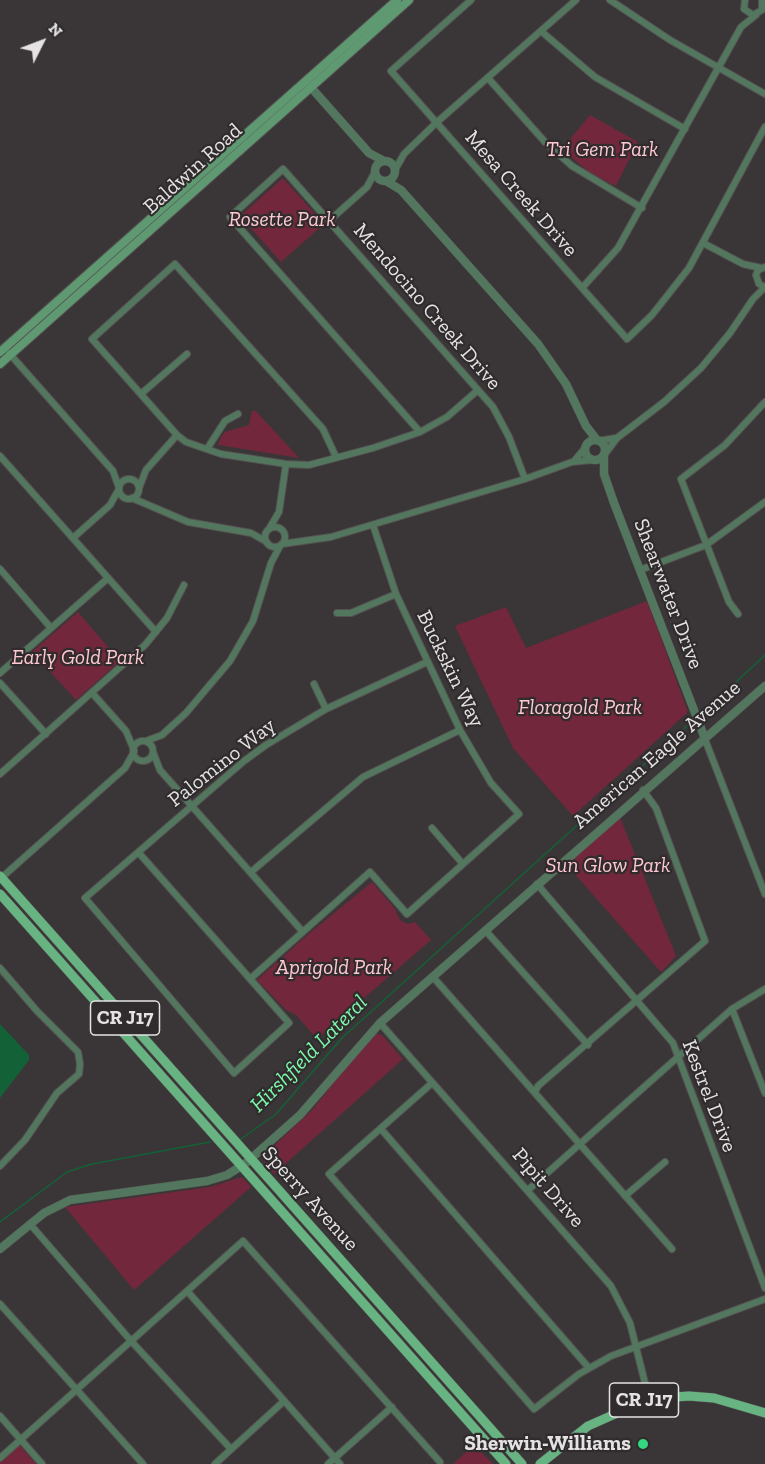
<!DOCTYPE html>
<style>
body{margin:0}
#map{position:relative;width:765px;height:1464px;overflow:hidden;background:#3a3637;font-family:"Zilla Slab",serif}
canvas{display:block}
.north{position:absolute;left:12px;top:12px;width:60px;height:60px;-webkit-text-stroke:4px #302c2d;paint-order:stroke;rotate:48deg;font-size:16px;font-weight:700;line-height:24px;text-align:center;color:#e4e2e2}
.north::after{content:'';display:block;margin:auto;width:21px;height:27px;background:#e4e2e2;clip-path:polygon(50% 0,100% 100%,50% 72%,0 100%)}
</style>
<div id="map">
<canvas width="765" height="1464"></canvas>
<div class="north">N</div>
</div>
<script>
const ctx = document.querySelector('canvas').getContext('2d');
ctx.lineJoin = 'round';
function fill(path, color) { ctx.fillStyle = color; ctx.fill(path, 'evenodd'); }
const poly = rows => new Path2D(rows.map(r => 'M' + r).join(''));
function strokePath(path, color, width, dash) { ctx.strokeStyle = color; ctx.lineWidth = width; ctx.lineCap = dash ? 'butt' : 'round'; ctx.setLineDash(dash || []); ctx.stroke(path); }
function label(font, color, halo, rows, align = 'center') {
  ctx.font = font + ' "Zilla Slab",serif'; ctx.lineWidth = 4.5; ctx.setLineDash([]); ctx.textBaseline = 'middle'; ctx.strokeStyle = halo; ctx.fillStyle = color; for (const [text, x, y, turn = 0] of rows) {
    ctx.save(); ctx.translate(x, y); ctx.rotate((+turn || 0) * Math.PI / 180); ctx.textAlign = isNaN(turn) ? turn : align; if (halo) ctx.strokeText(text, 0, 0); ctx.fillText(text, 0, 0); ctx.restore();
  }
}
const green = poly([
 [590,115,638,142,616,186,590,173,562,149],
 [283,178,324,224,281,262,240,216],
 [252,411,256,411,299,458,218,445,221,437,225,432,249,425],
 [647,601,688,712,573,816,513,748,455,626,506,607,526,648],
 [78,612,120,661,76,700,32,652],
 [619,815,676,956,661,972,565,863],
 [372,882,395,909,400,920,408,924,415,922,431,940,317,1039,296,1015,286,1010,257,980,305,937],
 [374,1033,382,1035,403,1059,274,1174,264,1163,265,1154,312,1110],
 [242,1177,251,1187,134,1290,65,1207,210,1187],
 [17,1442,36,1464,0,1464,0,1457],
 [474,1445,493,1464,453,1464]
]);
const water = poly([
 [0,1024,29,1055,29,1060,0,1098]
]);
const stream = poly([
 [704,712,765,655],
 [241,1139,276,1114,342,1038,690,723],
 [0,1222,67,1172,92,1164,210,1142]
]);
const minor = poly([
 [471,0,391,71,627,339,652,315,689,268,765,127],
 [610,0,670,40,765,94],
 [745,0,744,9,753,15,762,10,762,0],
 [542,32,595,77,685,129],
 [488,78,545,142,572,166,642,208],
 [395,170,404,154,436,123,576,0],
 [330,220,367,187,375,172],
 [703,243,743,264,761,268],
 [765,267,758,270,756,275,759,284,765,287],
 [582,288,618,248,741,27,756,15],
 [9,353,113,471,119,488],
 [142,393,187,354],
 [420,432,230,217,283,169,493,407,509,437,525,479],
 [598,441,616,438],
 [207,449,225,421,238,414],
 [605,454,617,438,664,402,701,368,730,333,753,299,765,287],
 [0,456,156,632],
 [336,457,323,429,175,264,92,339,177,435,186,442,221,454,286,464,309,465,373,448,420,432,447,417,478,390],
 [575,460,585,448],
 '119 489a10 10 0 1 1 20 0a10 10 0 1 1-20 0Z',
 [139,488,146,470,177,435],
 [132,498,188,522,251,533,267,542],
 '265 537a10 10 0 1 1 20 0a10 10 0 1 1-20 0Z',
 [270,527,279,512,286,464],
 [73,538,110,505,119,489],
 [282,544,331,537,525,479,572,462,592,460],
 [0,569,51,628],
 [640,570,706,545,765,502],
 [337,613,351,613,396,594],
 [738,614,729,602,681,479,725,445,765,402],
 [0,673,107,579],
 [0,683,46,734],
 [314,684,326,709],
 [93,694,126,731,134,750],
 [704,737,765,894],
 [146,741,162,735,186,713,230,661,253,621,271,563,280,546],
 '133 751a10 10 0 1 1 20 0a10 10 0 1 1-20 0Z',
 [153,752,160,770,303,932],
 [0,774,145,645,167,618,184,585],
 [432,828,462,863],
 [139,853,289,1023,234,1073,85,898,244,761,266,745,326,709,427,662],
 [251,872,363,777,460,730],
 [0,879,125,768,134,752],
 [537,884,673,1043,765,1288],
 [485,930,588,1045],
 [0,968,37,1011,78,1052,80,1064,79,1074,57,1093,25,1140,0,1166],
 [433,977,672,1249],
 [250,979,370,872,407,914,519,814,491,783,460,730,396,594,373,525],
 [732,1009,765,1093],
 [380,1023,611,1286,630,1323,649,1399],
 [432,1083,329,1174,534,1409,579,1374,611,1356,765,1299],
 [535,1092,538,1086,705,941,656,808,643,790],
 [381,1129,589,1368],
 [528,1190,732,1009,765,989],
 [625,1196,665,1162],
 [30,1224,132,1342,231,1449],
 [188,1292,340,1464],
 [0,1304,143,1464],
 [0,1416,42,1464],
 [0,1458,243,1241,440,1462],
 [215,1464,284,1401],
 [328,1464,392,1407]
]);
const tertiary = poly([
 [308,84,369,153,384,161],
 '375 171a10 10 0 1 1 20 0a10 10 0 1 1-20 0Z',
 [386,181,401,190,538,344,566,384,586,426,597,440],
 '585 450a10 10 0 1 1 20 0a10 10 0 1 1-20 0Z',
 [604,455,604,474,614,503,704,736],
 [0,1249,44,1213,70,1200,207,1181,227,1175,246,1163,300,1115,380,1023,765,686]
]);
const secondary = poly([
 [0,352,397,0],
 [0,364,409,0]
]);
const primary = poly([
 [0,876,522,1464],
 [0,894,506,1464],
 [540,1464,588,1426,649,1399,689,1396,714,1398,765,1413]
]);
const markers = [
 [643,1444,6,"#35d881"]
];
const shields = [
 [125,1018,69],
 [644,1400,69]
];
const shieldNames = [
 ["CR J17",125,1018],
 ["CR J17",644,1400]
];
const parkNames = [
 ["Tri Gem Park",602,150],
 ["Rosette Park",282,220],
 ["Early Gold Park",78,658],
 ["Floragold Park",580,708],
 ["Sun Glow Park",608,866],
 ["Aprigold Park",334,968]
];
const streetNames = [
 ["Baldwin Road",193,169,-42],
 ["Mesa Creek Drive",521,194,49],
 ["Mendocino Creek Drive",427,307,49],
 ["Shearwater Drive",668,594,69],
 ["Buckskin Way",450,669,64],
 ["American Eagle Avenue",657,755,-41],
 ["Palomino Way",222,763,-38],
 ["Kestrel Drive",709,1096,69],
 ["Pipit Drive",548,1188,49],
 ["Sperry Avenue",310,1199,48]
];
const poiNames = [
 ["Sherwin-Williams",631,1444]
];
const waterNames = [
 ["Hirshfield Lateral",309,1054,-45]
];
fill(green, '#72273c');
fill(water, '#136137');
strokePath(stream, '#136137', 1.5);
strokePath(minor, '#555252', 8);
strokePath(tertiary, '#555252', 9);
strokePath(secondary, '#555252', 10);
strokePath(primary, '#555252', 10);
strokePath(minor, '#53775e', 6);
strokePath(tertiary, '#53775e', 8);
strokePath(secondary, '#5f9972', 8);
strokePath(primary, '#67b482', 9);
for (const [x, y, r, color] of markers) { const dot = new Path2D(); dot.arc(x, y, r, 0, 2 * Math.PI); ctx.fillStyle = color; ctx.fill(dot); strokePath(dot, '#302c2d', 2); }
for (const [x, y, w] of shields) { const box = new Path2D(); box.roundRect(x - w / 2, y - 17, w, 34, 4.5); ctx.fillStyle = '#302c2d'; ctx.fill(box); strokePath(box, '#e4e2e2', 1.5); }
label('bold 20px', '#e4e2e2', null, shieldNames);
label('italic 21px', '#fec8d2', '#302c2d', parkNames);
label('21px', '#e4e2e2', '#302c2d', streetNames);
label('bold 21px', '#e4e2e2', '#302c2d', poiNames, 'right');
label('italic 22px', '#7df9ab', '#302c2d', waterNames);
</script>
